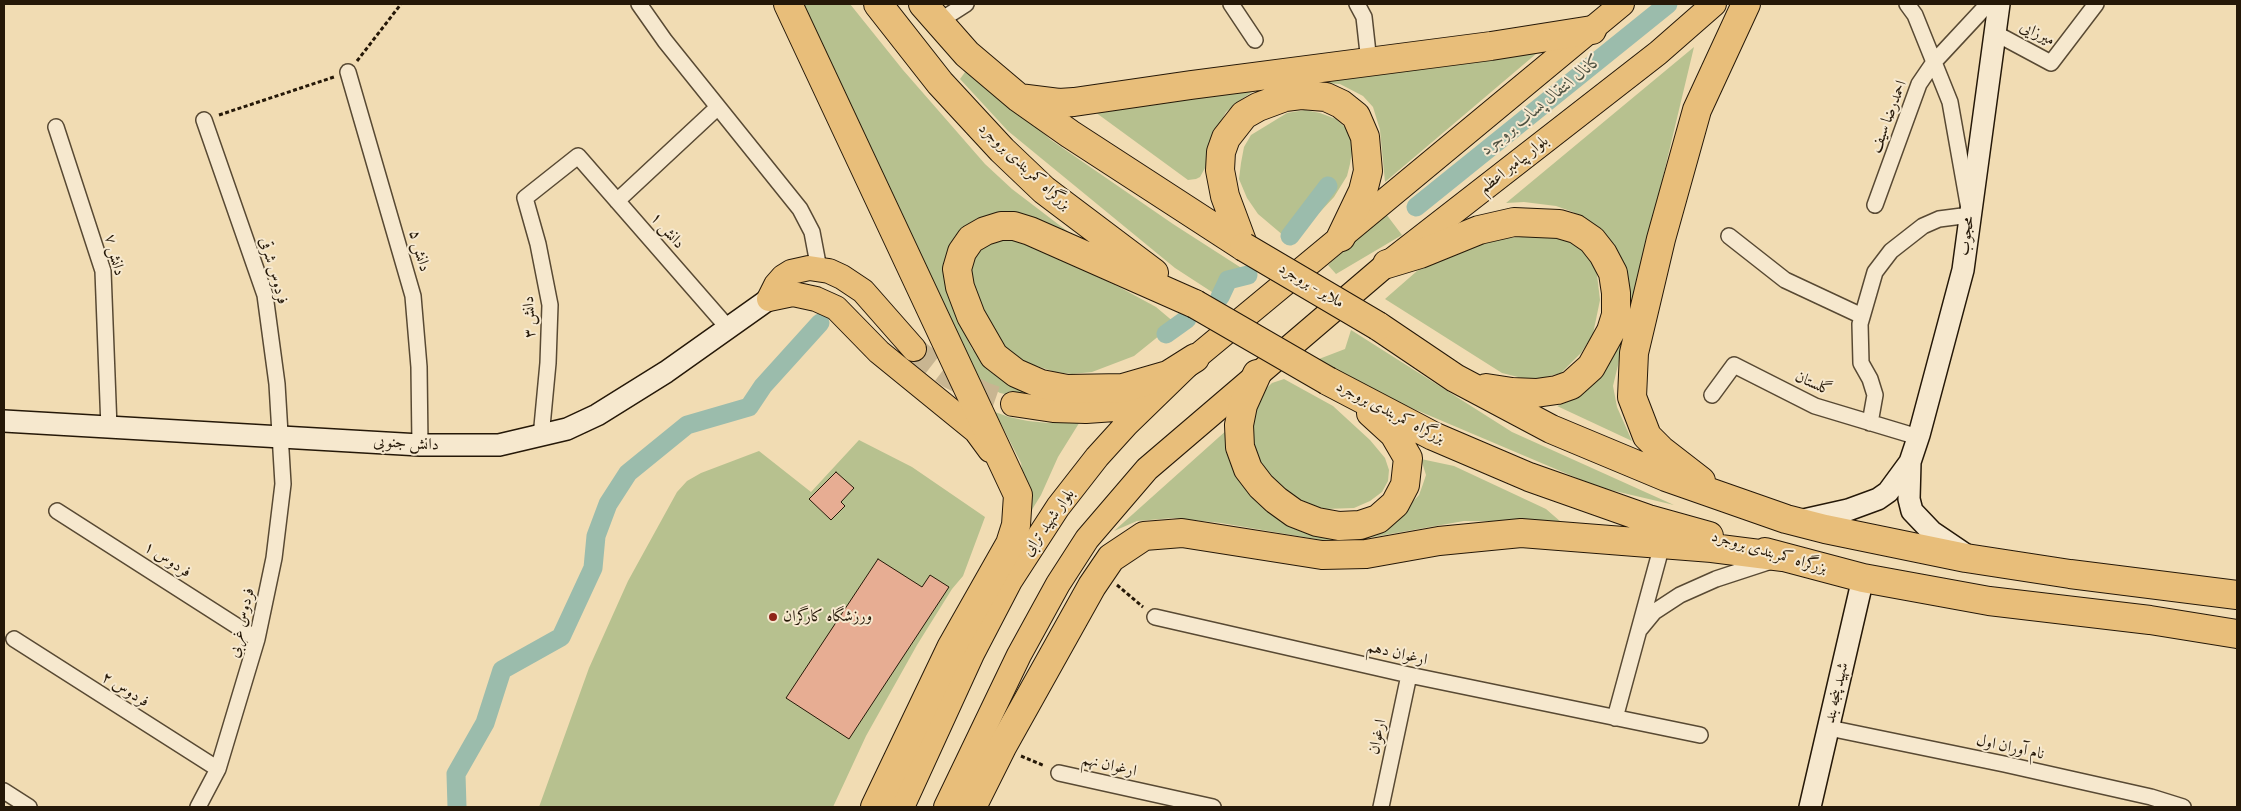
<!DOCTYPE html>
<meta charset="utf-8">
<style>
body{margin:0}
#map{position:relative;width:2241px;height:811px;overflow:hidden;background:#f1dcb3;font-family:"Libre Bodoni",serif}
canvas{display:block}
.frame{position:absolute;inset:0;border:5px solid #251808;pointer-events:none}
</style>
<div id="map">
<canvas width="2241" height="811"></canvas>
<div class="frame"></div>
</div>
<script>
const ctx = document.querySelector('canvas').getContext('2d');
ctx.lineJoin = 'round';
function fill(path, color) { ctx.fillStyle = color; ctx.fill(path, 'evenodd'); }
const poly = rows => new Path2D(rows.map(r => 'M' + r).join(''));
function strokePath(path, color, width, dash) { ctx.strokeStyle = color; ctx.lineWidth = width; ctx.lineCap = dash ? 'butt' : 'round'; ctx.setLineDash(dash || []); ctx.stroke(path); }
function label(font, color, halo, rows, align = 'center') {
  ctx.font = font + ' "Libre Bodoni",Amiri,serif'; ctx.lineWidth = 4; ctx.setLineDash([]); ctx.textBaseline = 'middle'; ctx.strokeStyle = halo; ctx.fillStyle = color; for (const [text, x, y, turn = 0] of rows) {
    ctx.save(); ctx.translate(x, y); ctx.rotate((+turn || 0) * Math.PI / 180); ctx.textAlign = isNaN(turn) ? turn : align; if (halo) ctx.strokeText(text, 0, 0); ctx.fillText(text, 0, 0); ctx.restore();
  }
}
const green = poly([
 [798,4,850,4,903,70,985,164,1012,189,1071,234,994,215,976,219,962,232,947,285,952,306,972,349,1002,379,1038,396,1044,402,1000,393,981,382,966,366],
 [1694,47,1613,386,1617,407,1632,441,1557,406,1578,397,1609,363,1626,307,1628,280,1622,262,1603,231,1573,212,1556,206,1524,202,1506,203],
 [1543,48,1385,182,1380,130,1373,107,1363,96,1340,84,1309,82,1270,87,1252,92,1239,101,1226,112,1217,128,1205,168,1200,177,1196,179,1188,180,1095,112],
 [968,68,1051,140,1173,224,1243,269,1222,275,1215,294,1175,268,1008,131,960,79],
 [1305,110,1320,113,1336,119,1348,130,1353,145,1350,164,1347,176,1334,197,1320,212,1305,225,1284,236,1258,214,1247,198,1239,179,1241,163,1244,147,1251,135,1287,113],
 [1386,214,1402,235,1336,274,1328,265],
 [1522,237,1555,237,1571,241,1586,250,1596,266,1600,300,1593,334,1581,353,1561,373,1542,378,1522,378,1502,373,1385,299,1417,271,1457,248,1493,239],
 [1001,238,1021,241,1040,249,1121,288,1156,307,1175,323,1134,356,1092,372,1072,374,1055,372,1025,362,1012,355,998,343,975,307,969,266,981,242],
 [1351,330,1512,432,1674,505,1598,487,1348,381,1319,359,1345,349],
 [1284,379,1333,406,1370,440,1385,458,1389,470,1388,481,1382,492,1370,501,1354,508,1325,509,1307,505,1278,488,1258,460,1250,423,1255,399,1272,383],
 [995,412,1009,417,1028,421,1048,423,1081,420,1058,457,1041,495,1017,534,1024,481,1021,463],
 [1228,429,1286,521,1406,509,1419,495,1423,484,1426,475,1421,459,1454,466,1546,509,1561,522,1464,521,1339,543,1221,523,1173,518,1137,521,1114,531],
 [859,440,912,467,985,517,963,576,952,589,917,645,866,736,833,807,539,807,589,668,628,581,677,492,687,481,701,473,759,451,811,492]
]);
const canal = poly([
 [1416,207,1668,4],
 [1290,236,1328,186],
 [1220,297,1228,280,1248,275],
 [1166,334,1187,319],
 [457,807,456,774,485,723,502,670,561,637,593,568,596,536,608,504,628,473,687,425,749,407,763,386,820,323]
]);
const building = poly([
 [836,472,854,488,841,502,845,506,831,520,809,499,836,472],
 [878,559,922,587,930,575,949,587,849,739,786,698,878,559]
]);
const primaryTunnel = poly([
 [914,349,949,376,984,394,1013,404]
]);
const path = poly([
 [357,61,401,4],
 [219,115,334,77],
 [1117,585,1143,607],
 [1021,756,1045,766]
]);
const street = poly([
 [639,4,665,41,800,209,812,232,819,269],
 [1231,4,1255,40],
 [1357,4,1364,17,1369,62],
 [938,22,966,4],
 [1995,33,2051,63,2096,4],
 [348,72,413,296,419,367,420,445],
 [56,127,103,271,109,428],
 [617,201,718,107],
 [1875,205,1919,84,1934,62,1988,4],
 [1729,236,1785,280,1862,316],
 [1712,395,1734,365,1815,406,1918,437],
 [1870,423,1875,395,1870,379,1861,363,1860,324,1875,272,1891,251,1923,226,1939,219,1970,215,1950,102,1915,15,1907,4],
 [541,437,548,363,550,305,538,244,525,198,578,156,729,329],
 [57,511,257,639],
 [1155,617,1409,675,1700,735],
 [1640,629,1654,612,1680,595,1716,579,1771,561],
 [14,639,218,769],
 [1615,718,1662,545],
 [1829,728,2004,764,2151,797,2183,807],
 [1059,773,1213,807],
 [4,791,29,807],
 [198,807,218,769,257,639,274,558,283,484,277,384,265,295,204,120],
 [1381,807,1409,675]
]);
const secondary = poly([
 [4,421,420,445,499,445,567,429,597,415,666,372,769,299],
 [1910,462,1909,499,1912,511,1932,532,1966,555],
 [1799,521,1848,510,1878,499,1888,492,1910,462,1919,435,1963,270,1999,4],
 [1810,807,1863,578]
]);
const primary = poly([
 [769,299,793,294,816,299,836,308,879,352,976,431,990,450],
 [769,299,776,285,783,277,791,272,809,268,829,271,842,277,863,291,914,349],
 [1013,404,1053,410,1086,411,1115,409,1149,402],
 [902,807,972,654,1010,581,1058,507,1097,457,1126,425,1195,358,1622,4],
 [946,807,1019,655,1058,584,1087,539,1147,469,1387,264,1658,53,1714,4]
]);
const highway = poly([
 [788,4,1018,495,1016,525,1010,544,951,648,875,807],
 [878,4,940,83,1002,150,1044,190,1154,273],
 [923,4,967,54,1019,98,1070,134,1244,247],
 [1019,98,1059,103,1074,102,1191,85,1491,46,1592,30],
 [1244,247,1225,196,1220,170,1221,152,1226,138,1244,115,1258,107,1285,97,1301,95,1326,97,1341,104,1356,116,1365,137,1368,171,1363,191,1341,237],
 [1387,264,1420,254,1479,230,1514,222,1559,224,1576,229,1592,240,1603,254,1613,273,1616,293,1616,315,1611,331,1591,367,1571,385,1557,390,1536,393,1512,392,1486,388],
 [1195,304,1030,231,1014,226,1001,226,985,231,971,239,962,252,957,269,960,287,971,316,994,356,1016,373,1041,384,1067,389,1123,388,1168,375,1195,358],
 [1378,326,1455,378,1551,429,1666,477,1786,519,1825,529,1966,558,2070,574,2237,595],
 [1257,374,1243,405,1239,425,1240,447,1248,469,1261,486,1276,500,1294,513,1317,522,1339,526,1360,525,1378,519,1395,504,1405,485,1408,458,1394,434,1371,413],
 [1328,381,1433,436,1529,477,1648,519,1709,536],
 [1701,481,1661,450,1647,436,1632,397,1634,353,1661,239,1697,110,1746,4],
 [1765,552,1863,578,1989,601,2150,620,2237,634],
 [972,807,1002,747,1092,586,1111,558,1144,536,1182,533,1322,555,1366,554,1439,541,1521,533,1712,548,1783,557]
]);
const highwayBridge = poly([
 [1244,247,1378,326],
 [1195,304,1328,381]
]);
const markers = [
 [773,617,5,"#8f2418"]
];
const streetNames = [
 ["میرزایی",2037,34,26],
 ["احمدرضا سیف",1889,117,-69],
 ["بلوار پیامبر اعظم",1514,165,-38],
 ["بزرگراه کمربندی بروجرد",1024,167,43],
 ["دانش ۱",667,231,49],
 ["محجوب",1967,236,-82],
 ["دانش ۵",419,251,75],
 ["دانش ۷",114,255,76],
 ["فردوس شرقی",273,271,74],
 ["ملایر - بروجرد",1311,286,31],
 ["دانش ۳",530,317,-92],
 ["گلستان",1813,384,24],
 ["بزرگراه کمربندی بروجرد",1390,413,27],
 ["دانش جنوبی",406,444,3],
 ["بلوار شهید ترابی",1049,523,-55],
 ["بزرگراه کمربندی بروجرد",1769,553,16],
 ["فردوس ۱",167,560,33],
 ["فردوس غربی",242,623,-77],
 ["ارغوان دهم",1397,654,13],
 ["فردوس ۲",125,690,32],
 ["شهید پنجه بند",1837,693,-77],
 ["ارغوان",1378,737,-78],
 ["نام آوران اول",2010,748,12],
 ["ارغوان نهم",1109,766,13]
];
const poiNames = [
 ["ورزشگاه کارگران",783,617]
];
const waterNames = [
 ["کانال انتقال پساب بروجرد",1542,105,-39]
];
fill(green, '#b7c18f');
strokePath(canal, '#9bbcac', 19);
fill(building, '#e7ad93');
strokePath(building, '#251808', 1);
strokePath(primaryTunnel, '#c8b591', 24, [24, 12]);
strokePath(street, '#584933', 18);
strokePath(secondary, '#251808', 24);
strokePath(primary, '#251808', 26);
strokePath(highway, '#251808', 30);
strokePath(path, '#251808', 3, [4, 2.5]);
strokePath(street, '#f6e8ce', 15);
strokePath(secondary, '#f6e8ce', 21);
strokePath(primary, '#e8be7a', 24);
strokePath(highway, '#e8be7a', 28);
strokePath(highwayBridge, '#251808', 30, []);
strokePath(highwayBridge, '#e8be7a', 28);
for (const [x, y, r, color] of markers) { const dot = new Path2D(); dot.arc(x, y, r, 0, 2 * Math.PI); ctx.fillStyle = color; ctx.fill(dot); strokePath(dot, '#f6e8ce', 2); }
label('16px', '#251808', '#f6e8ce', streetNames);
label('16px', '#251808', '#f6e8ce', poiNames, 'left');
label('italic 18px', '#4e5141', '#f6e8ce', waterNames);
</script>
